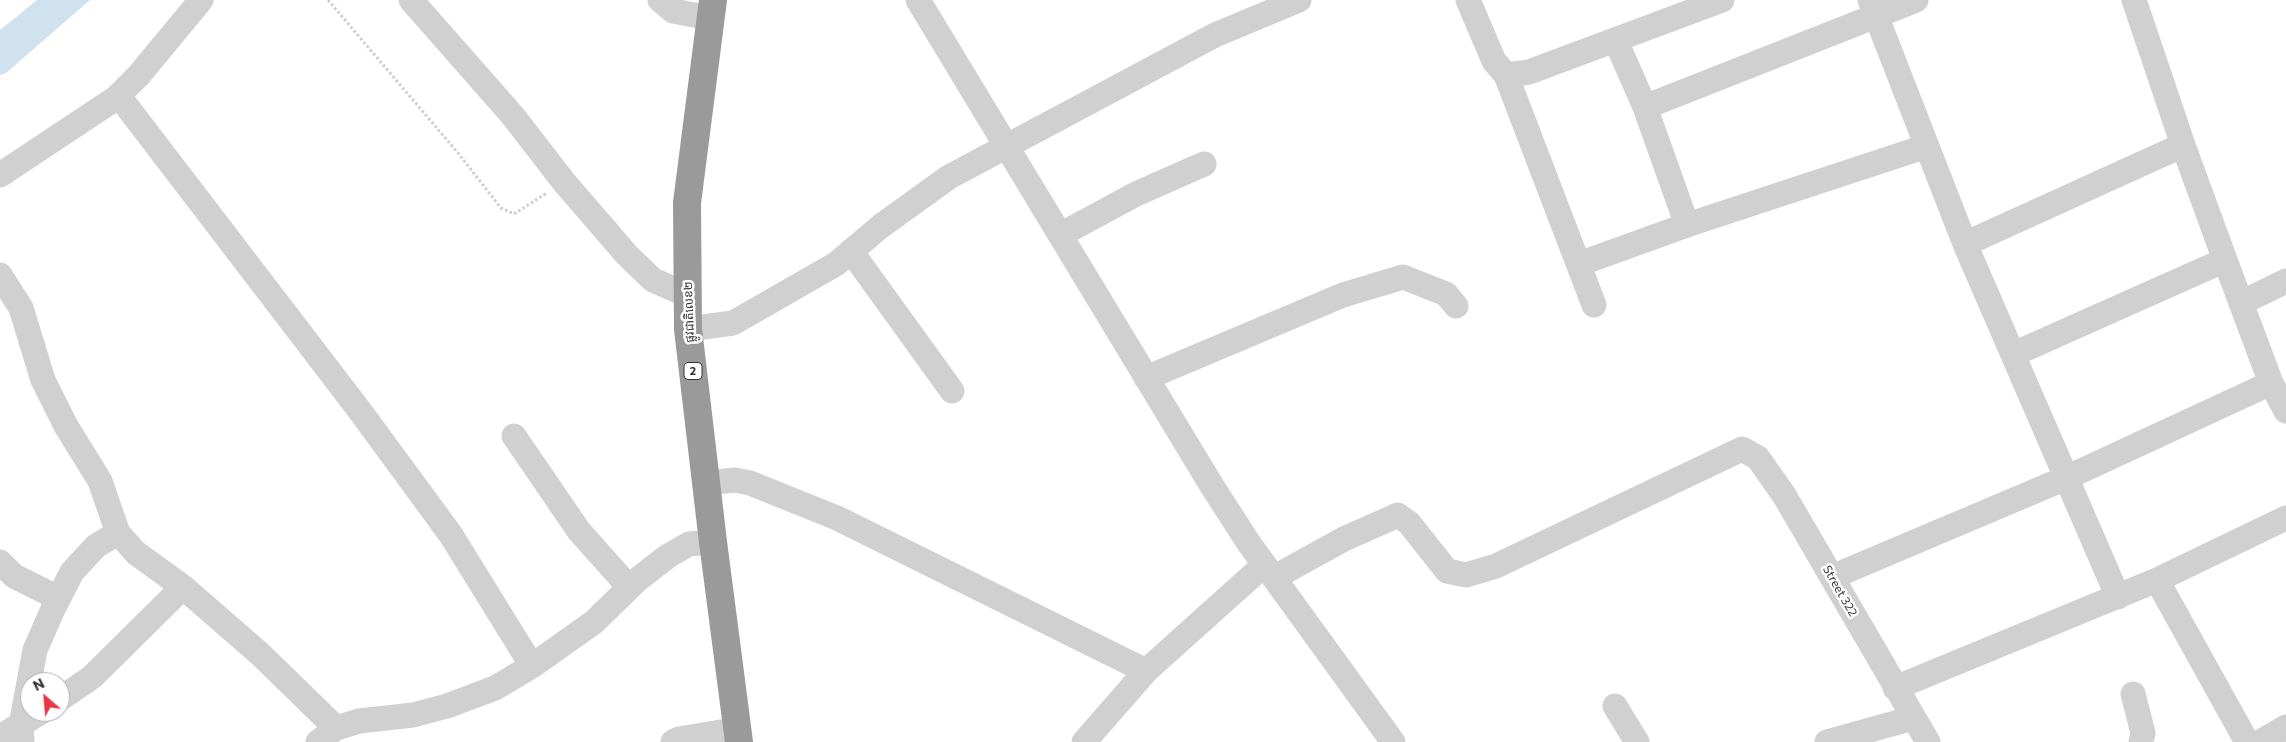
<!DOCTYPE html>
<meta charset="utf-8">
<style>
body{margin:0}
#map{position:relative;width:2286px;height:742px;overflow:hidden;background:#fff;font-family:Commissioner,sans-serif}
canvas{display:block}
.north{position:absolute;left:20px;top:672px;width:50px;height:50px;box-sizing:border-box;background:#fff;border:1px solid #adadad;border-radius:50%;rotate:333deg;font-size:14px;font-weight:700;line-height:20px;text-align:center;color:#333}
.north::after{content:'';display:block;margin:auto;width:18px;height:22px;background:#e63946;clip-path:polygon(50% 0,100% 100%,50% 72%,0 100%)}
</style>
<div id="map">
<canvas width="2286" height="742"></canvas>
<div class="north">N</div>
</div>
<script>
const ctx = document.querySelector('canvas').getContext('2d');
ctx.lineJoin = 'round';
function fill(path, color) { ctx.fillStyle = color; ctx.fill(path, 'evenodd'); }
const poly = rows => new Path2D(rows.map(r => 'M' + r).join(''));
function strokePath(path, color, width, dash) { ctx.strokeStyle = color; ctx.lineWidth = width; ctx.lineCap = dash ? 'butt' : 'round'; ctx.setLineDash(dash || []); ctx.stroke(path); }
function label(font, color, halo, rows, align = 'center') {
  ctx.font = font + ' Commissioner,"Noto Sans Khmer",sans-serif'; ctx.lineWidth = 5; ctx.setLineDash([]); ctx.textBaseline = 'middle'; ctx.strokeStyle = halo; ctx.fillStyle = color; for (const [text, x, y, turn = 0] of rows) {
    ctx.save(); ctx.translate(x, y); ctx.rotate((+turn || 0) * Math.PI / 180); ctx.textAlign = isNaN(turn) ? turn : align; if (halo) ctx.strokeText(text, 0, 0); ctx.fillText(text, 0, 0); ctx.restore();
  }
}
const water = poly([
 [37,0,90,0,6,73,0,75,0,30]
]);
const path = poly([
 [328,0,458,153,501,208,514,214,547,193]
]);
const minor = poly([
 [411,0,513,116,564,182,627,255,653,280,687,295],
 [660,0,673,11,710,18],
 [918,0,1212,486,1248,542,1393,742],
 [1468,0,1494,61,1506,75,1594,305],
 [1870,0,1965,244,2118,597],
 [2134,0,2183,145,2225,260,2271,383,2286,411],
 [1616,41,1645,107,1687,225],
 [1506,75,1529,72,1722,0],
 [116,98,125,104,360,411,451,535,532,666],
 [1645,107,1916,0],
 [0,175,116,98,139,75,201,0],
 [1060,235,1136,194,1204,164],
 [1965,244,2183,145],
 [851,251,952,391],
 [1579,264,1687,225,1927,146],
 [0,275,21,308,43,380,66,426,100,481,118,533,136,553,183,587,260,654,336,728],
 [2241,303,2286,281],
 [688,329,733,323,836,264,881,226,949,177,1215,35,1299,0],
 [2014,354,2225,260],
 [1146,378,1343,295,1403,277,1446,294,1456,306],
 [514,436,579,531,629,587],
 [706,483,735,480,750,483,837,518,1146,671],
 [0,562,14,576,58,598],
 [1275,577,1344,539,1398,515,1409,523,1447,571,1466,575,1496,566,1742,449,1758,458,1784,495,1928,742],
 [1832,577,2066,478,2271,383],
 [2157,580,2247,742],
 [1895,688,2157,580,2286,518],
 [2133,694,2143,733,2141,742],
 [60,699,92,677,183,587],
 [1615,706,1637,742],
 [0,737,41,712],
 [22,742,21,725,35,650,53,609,72,572,96,546,118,533],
 [318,742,336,728,359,721,413,715,447,706,495,688,532,666,594,622,637,580,668,556,689,544,713,542],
 [673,742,679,739,738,729],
 [1084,742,1146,671,1264,565],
 [1827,742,1913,718],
 [2260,742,2286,727]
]);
const highway = poly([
 [713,0,687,203,688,329,713,542,739,742]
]);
const shields = [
 [693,371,18]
];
const shieldNames = [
 ["2",693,371]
];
const streetNames = [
 ["ផ្លូវជាតិលេខ២",689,312,-92],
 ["Street 322",1840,591,60]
];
fill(water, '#cfe2ee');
strokePath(path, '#cdcdcd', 3, [2.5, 2.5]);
strokePath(minor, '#d0d0d0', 25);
strokePath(highway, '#9a9a9a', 28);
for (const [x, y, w] of shields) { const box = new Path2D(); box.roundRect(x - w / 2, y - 8.5, w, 17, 4); ctx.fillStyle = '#fff'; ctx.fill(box); strokePath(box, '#333', 1); }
label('bold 11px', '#333', null, shieldNames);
label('12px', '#333', '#fff', streetNames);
</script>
